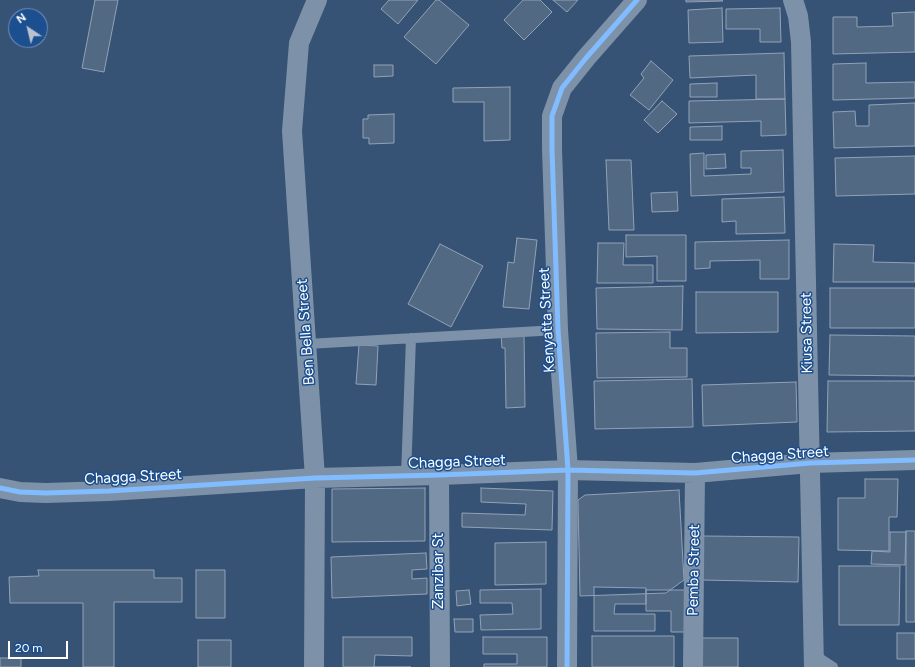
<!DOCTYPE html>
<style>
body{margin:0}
#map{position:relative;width:915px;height:667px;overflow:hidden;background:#365274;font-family:Figtree,sans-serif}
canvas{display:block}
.north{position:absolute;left:8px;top:8px;width:40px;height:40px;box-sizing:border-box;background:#1b4f8f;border:1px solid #7695bc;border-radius:50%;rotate:325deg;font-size:11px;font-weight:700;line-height:16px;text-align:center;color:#fff}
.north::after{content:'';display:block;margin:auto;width:14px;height:18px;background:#b9c2ce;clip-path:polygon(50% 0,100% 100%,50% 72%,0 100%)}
.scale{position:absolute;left:8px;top:641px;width:60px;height:18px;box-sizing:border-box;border:2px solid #fff;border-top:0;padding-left:5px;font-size:12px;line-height:14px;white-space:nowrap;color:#fff;-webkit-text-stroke:3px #1b4f8f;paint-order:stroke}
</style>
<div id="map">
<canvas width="915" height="667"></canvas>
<div class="north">N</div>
<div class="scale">20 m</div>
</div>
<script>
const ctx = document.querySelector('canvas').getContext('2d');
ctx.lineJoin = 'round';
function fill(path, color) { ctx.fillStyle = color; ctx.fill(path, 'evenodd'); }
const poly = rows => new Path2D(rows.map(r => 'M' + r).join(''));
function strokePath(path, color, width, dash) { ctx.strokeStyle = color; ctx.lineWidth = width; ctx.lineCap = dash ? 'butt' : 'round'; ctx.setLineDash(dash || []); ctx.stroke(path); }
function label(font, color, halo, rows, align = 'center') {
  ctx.font = font + ' Figtree,sans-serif'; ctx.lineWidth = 3; ctx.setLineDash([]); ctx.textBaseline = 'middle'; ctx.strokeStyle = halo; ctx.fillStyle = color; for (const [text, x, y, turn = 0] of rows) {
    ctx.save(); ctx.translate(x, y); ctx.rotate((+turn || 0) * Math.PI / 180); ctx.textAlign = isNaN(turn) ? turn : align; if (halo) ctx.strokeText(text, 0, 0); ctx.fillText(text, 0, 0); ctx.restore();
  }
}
const building = poly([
 [95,0,118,0,104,72,82,68,95,0],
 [389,0,418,0,398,24,381,9,389,0],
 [436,0,439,0,469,25,436,64,404,37,436,0],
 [523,0,540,0,552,12,524,40,504,20,523,0],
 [553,0,578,0,567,12,553,0],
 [686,0,722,0,723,1,686,2,686,0],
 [722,8,723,42,689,43,688,10,722,8],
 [780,8,781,42,760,42,760,29,726,29,726,9,780,8],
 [915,12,915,52,833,54,833,17,857,17,857,27,893,26,892,13,915,12],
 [784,53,785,99,756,99,756,75,690,78,689,56,784,53],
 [651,61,673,80,649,110,630,95,644,78,641,74,651,61],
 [866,63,866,83,915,82,915,98,833,100,833,64,866,63],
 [374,65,393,65,393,76,374,77,374,65],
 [717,83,717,97,690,97,690,84,717,83],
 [510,87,510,140,484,141,484,102,453,102,453,88,510,87],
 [785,99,786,135,761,136,761,121,689,123,689,101,785,99],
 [662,101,677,114,658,133,644,120,662,101],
 [915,103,915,146,834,148,833,112,855,111,856,126,869,126,869,105,915,103],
 [394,114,394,143,369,144,369,138,363,138,363,119,368,119,368,115,394,114],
 [722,126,722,140,690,140,690,127,722,126],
 [783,150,784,192,691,196,690,154,704,153,704,176,751,174,751,168,741,168,741,151,783,150],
 [725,154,726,168,706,169,706,155,725,154],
 [915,156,915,194,836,196,835,158,915,156],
 [606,160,631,160,634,230,609,230,606,160],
 [677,192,678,211,652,212,651,193,677,192],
 [784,197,785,233,736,234,736,221,722,222,722,199,784,197],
 [626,235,686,235,686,281,657,281,657,256,626,257,626,235],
 [517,238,537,240,529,309,503,307,508,262,514,263,517,238],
 [789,240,789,279,760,279,760,260,710,261,710,268,695,269,695,242,789,240],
 [598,243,624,243,623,265,653,265,653,283,597,283,598,243],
 [440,244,483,266,451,327,408,304,440,244],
 [834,244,874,245,873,262,915,263,915,282,833,282,834,244],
 [683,286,682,330,597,329,596,288,683,286],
 [830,288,915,288,915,328,830,328,830,288],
 [696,292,778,292,778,332,696,333,696,292],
 [670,332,670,348,687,348,687,377,597,378,596,333,670,332],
 [501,335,524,335,525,407,506,408,505,348,502,348,501,335],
 [830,335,915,336,915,376,829,375,830,335],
 [359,345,378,346,376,385,356,384,359,345],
 [692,379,693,427,595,429,594,381,692,379],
 [828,381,915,381,915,431,827,432,828,381],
 [796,382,797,422,703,426,702,385,796,382],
 [865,479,898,479,897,517,889,517,889,551,838,550,838,498,865,498,865,479],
 [425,488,425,541,332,542,332,489,425,488],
 [481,488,553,491,552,530,462,527,462,513,525,515,526,504,481,502,481,488],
 [679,490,684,580,666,593,580,596,578,500,585,495,679,490],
 [906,531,915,531,915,622,906,622,906,531],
 [890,532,906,532,905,565,871,564,872,551,890,552,890,532],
 [703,536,799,537,798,582,702,580,703,536],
 [546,542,546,584,495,585,495,543,546,542],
 [426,553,427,569,412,570,412,579,427,578,427,594,332,598,331,557,426,553],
 [839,566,900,566,899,625,839,625,839,566],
 [38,570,154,570,154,578,182,578,182,602,114,602,114,667,83,667,83,603,10,603,9,577,39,576,38,570],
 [196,570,225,570,225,618,196,618,196,570],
 [594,587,646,588,646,604,615,604,614,614,655,614,655,631,594,631,594,587],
 [541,589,541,629,481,630,480,615,513,614,512,603,480,603,480,590,541,589],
 [469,590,471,604,457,606,456,591,469,590],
 [646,590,689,590,688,632,671,632,671,611,646,611,646,590],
 [454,619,473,619,473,632,455,632,454,619],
 [897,633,915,633,915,659,897,659,897,633],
 [592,636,674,636,674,667,592,667,592,636],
 [343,637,412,637,412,656,375,655,374,667,411,667,343,667,343,637],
 [483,637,547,637,547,667,484,667,484,664,517,664,517,654,483,654,483,637],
 [699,638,738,638,738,667,699,667,699,638],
 [198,640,231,640,231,667,198,667,198,640],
 [0,658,21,658,21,667,0,667,0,658]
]);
const lane = poly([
 [307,344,558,330],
 [406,476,411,338],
 [813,654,833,667]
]);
const street = poly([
 [793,0,798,16,801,42,814,667],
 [439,475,440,667],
 [0,488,20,492,46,493,109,491,315,478,439,475,568,470,695,473,810,463,915,460],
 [314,667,315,478,292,131,299,43,317,0],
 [567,667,568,470,558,330,552,149,552,116,562,88,586,58,637,0],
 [693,667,695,473]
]);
const cycleway = poly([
 [0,488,20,492,46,493,109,491,315,478,439,475,568,470,695,473,810,463,915,460],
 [567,667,568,470,558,330,552,149,552,116,562,88,586,58,637,0]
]);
const streetNames = [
 ["Kenyatta Street",547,320,-93],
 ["Ben Bella Street",306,332,-94],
 ["Kiusa Street",807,333,-91],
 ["Chagga Street",780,455,-4],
 ["Chagga Street",457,462,-2],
 ["Chagga Street",133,477,-3],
 ["Pemba Street",694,570,-89],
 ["Zanzibar St",439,571,-90]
];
fill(building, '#526984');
strokePath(building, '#92a2b6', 1);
strokePath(lane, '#7d92a8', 10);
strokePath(street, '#7d92a8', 20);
strokePath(cycleway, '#80bcff', 5);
label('15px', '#fff', '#1b4f8f', streetNames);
</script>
